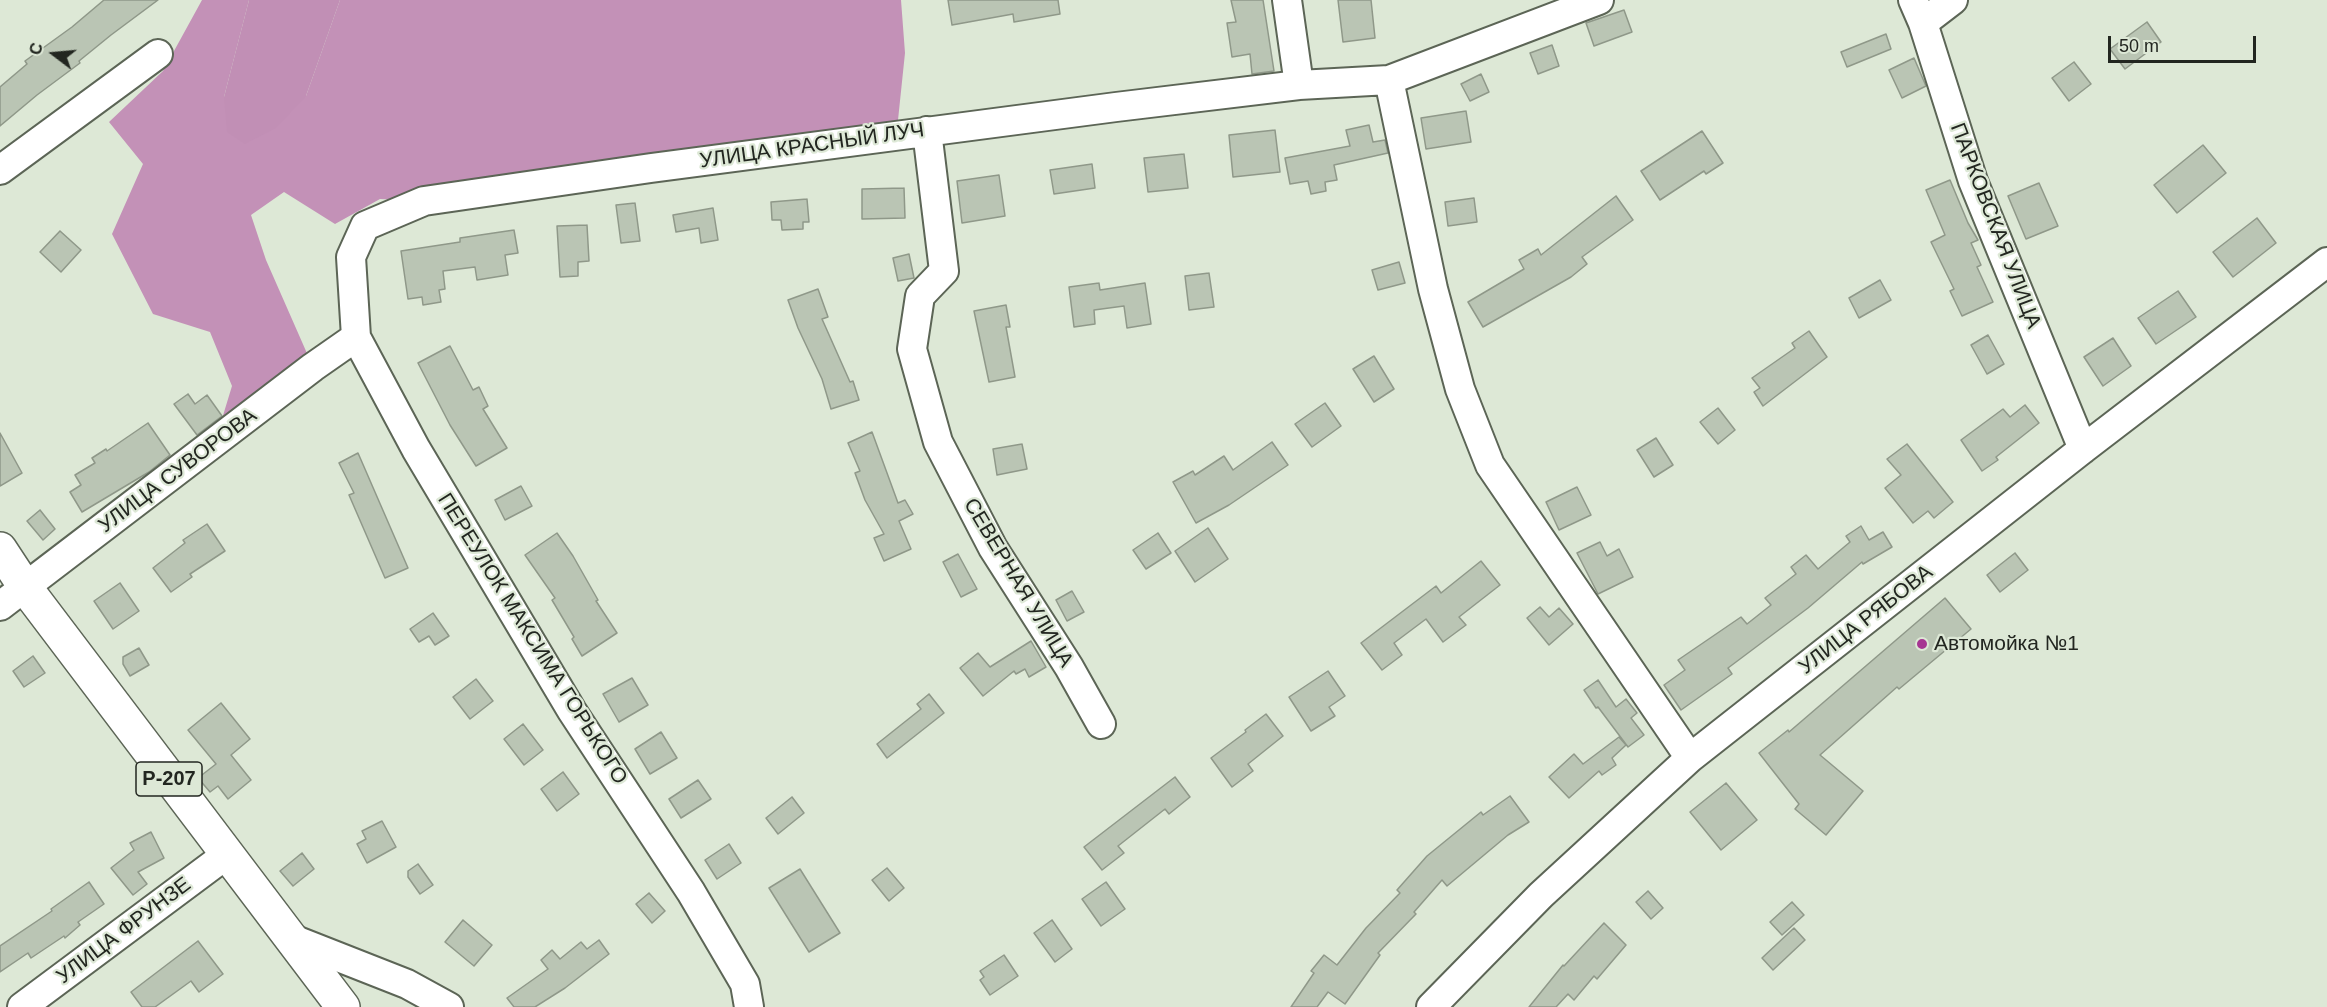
<!DOCTYPE html>
<meta charset="utf-8">
<style>
body{margin:0}
#map{position:relative;width:2327px;height:1007px;overflow:hidden;background:#dde8d6;font-family:Arial,sans-serif}
canvas{display:block}
.north{position:absolute;left:24px;top:24px;width:60px;height:60px;-webkit-text-stroke:4px #dde8d6;paint-order:stroke;rotate:286deg;font-size:16px;font-weight:700;line-height:24px;text-align:center;color:#222620}
.north::after{content:'';display:block;margin:auto;width:21px;height:27px;background:#222620;clip-path:polygon(50% 0,100% 100%,50% 72%,0 100%)}
.scale{position:absolute;left:2108px;top:36px;width:148px;height:27px;box-sizing:border-box;border:3px solid #222620;border-top:0;padding-left:8px;font-size:18px;line-height:21px;white-space:nowrap;color:#222620;-webkit-text-stroke:4px #dde8d6;paint-order:stroke}
</style>
<div id="map">
<canvas width="2327" height="1007"></canvas>
<div class="north">С</div>
<div class="scale">50 m</div>
</div>
<script>
const ctx = document.querySelector('canvas').getContext('2d');
ctx.lineJoin = 'round';
function fill(path, color) { ctx.fillStyle = color; ctx.fill(path, 'evenodd'); }
const poly = rows => new Path2D(rows.map(r => 'M' + r).join(''));
function strokePath(path, color, width, dash) { ctx.strokeStyle = color; ctx.lineWidth = width; ctx.lineCap = dash ? 'butt' : 'round'; ctx.setLineDash(dash || []); ctx.stroke(path); }
function label(font, color, halo, rows, align = 'center') {
  ctx.font = font + ' Arial,sans-serif'; ctx.lineWidth = 4.5; ctx.setLineDash([]); ctx.textBaseline = 'middle'; ctx.strokeStyle = halo; ctx.fillStyle = color; for (const [text, x, y, turn = 0] of rows) {
    ctx.save(); ctx.translate(x, y); ctx.rotate((+turn || 0) * Math.PI / 180); ctx.textAlign = isNaN(turn) ? turn : align; if (halo) ctx.strokeText(text, 0, 0); ctx.fillText(text, 0, 0); ctx.restore();
  }
}
const forest = poly([
 [202,0,249,0,224,97,306,96,340,0,901,0,905,53,898,120,651,168,424,201,380,199,335,224,284,192,251,215,266,260,313,367,214,445,232,386,210,332,153,314,112,234,143,164,109,122,163,71]
]);
const water = poly([
 [249,0,340,0,306,96,276,128,245,144,227,132,224,97]
]);
const building = poly([
 [104,0,158,0,111,35,79,61,80,63,37,95,0,126,0,87,27,64,25,61,72,27,104,0],
 [948,0,1058,0,1060,14,1014,22,1013,14,952,25,948,0],
 [1231,0,1263,0,1274,71,1252,74,1250,54,1232,57,1227,23,1236,22,1231,0],
 [1338,0,1371,0,1375,38,1343,42,1338,0],
 [1624,10,1632,32,1594,46,1586,23,1624,10],
 [2147,22,2161,42,2125,69,2110,49,2147,22],
 [1886,34,1891,49,1847,67,1841,52,1886,34],
 [1552,45,1559,66,1538,74,1530,53,1552,45],
 [1914,58,1926,86,1902,98,1889,70,1914,58],
 [2074,62,2091,84,2069,101,2052,78,2074,62],
 [1481,74,1489,92,1470,101,1461,84,1481,74],
 [1466,111,1471,142,1426,149,1421,118,1466,111],
 [1369,125,1373,142,1385,140,1388,153,1334,165,1337,180,1325,182,1326,191,1311,194,1308,181,1290,184,1285,158,1350,146,1346,130,1369,125],
 [1275,130,1280,172,1233,177,1229,135,1275,130],
 [1702,131,1723,163,1706,174,1704,171,1660,200,1641,171,1702,131],
 [2203,145,2226,173,2177,213,2154,185,2203,145],
 [1184,154,1188,188,1148,192,1144,158,1184,154],
 [1092,164,1095,188,1054,194,1050,170,1092,164],
 [999,175,1005,216,962,223,957,181,999,175],
 [1950,180,1968,223,1978,240,1971,243,1981,265,1977,267,1993,302,1962,316,1950,291,1954,289,1931,242,1945,235,1926,190,1950,180],
 [2039,183,2058,226,2026,239,2008,196,2039,183],
 [904,188,905,218,862,219,862,189,904,188],
 [1616,196,1633,220,1582,257,1587,264,1571,277,1483,327,1468,302,1524,269,1519,260,1538,249,1541,255,1616,196],
 [1474,198,1477,222,1448,226,1445,202,1474,198],
 [807,199,809,222,803,222,803,229,782,230,781,220,772,220,771,202,807,199],
 [635,203,640,241,621,243,616,205,635,203],
 [713,208,718,240,701,243,699,228,676,232,673,215,713,208],
 [2257,218,2276,243,2233,277,2213,252,2257,218],
 [587,225,589,261,578,262,578,276,560,277,557,226,587,225],
 [514,230,518,253,505,255,508,275,477,280,475,267,443,271,445,289,439,290,441,302,423,305,422,297,408,299,401,251,460,242,460,238,514,230],
 [60,231,81,250,61,272,40,252,60,231],
 [909,254,914,278,898,281,893,258,909,254],
 [1399,262,1405,283,1378,290,1372,270,1399,262],
 [1209,273,1214,307,1189,310,1185,276,1209,273],
 [1880,280,1891,300,1859,318,1849,298,1880,280],
 [1099,283,1100,290,1145,283,1151,324,1127,328,1124,306,1094,310,1095,324,1074,327,1069,287,1099,283],
 [818,289,828,317,822,319,850,382,853,381,859,400,831,409,822,379,798,328,788,300,818,289],
 [2178,291,2196,317,2156,344,2138,318,2178,291],
 [1006,305,1010,327,1006,327,1015,377,989,382,974,311,1006,305],
 [1809,331,1827,357,1763,406,1754,392,1760,388,1752,378,1795,348,1792,343,1809,331],
 [1988,335,2004,364,1987,374,1971,345,1988,335],
 [2113,338,2131,366,2103,386,2084,357,2113,338],
 [450,346,473,390,479,387,488,406,483,409,507,448,476,466,450,425,418,363,450,346],
 [1374,356,1394,389,1374,402,1353,369,1374,356],
 [188,394,195,404,207,395,222,416,197,435,174,404,188,394],
 [1325,403,1341,426,1312,447,1295,424,1325,403],
 [2025,405,2039,423,1996,457,1998,460,1982,471,1961,440,2003,409,2010,417,2025,405],
 [1718,408,1735,430,1718,444,1700,422,1718,408],
 [148,423,170,455,149,472,82,512,70,492,81,485,75,475,95,463,92,458,106,449,107,451,148,423],
 [872,432,898,503,905,500,913,514,899,521,911,549,884,561,874,538,884,534,865,500,855,473,860,471,848,443,872,432],
 [0,433,22,473,0,486,0,433],
 [1656,438,1673,465,1654,477,1637,450,1656,438],
 [1272,442,1288,465,1229,505,1196,523,1173,482,1193,471,1195,475,1224,456,1233,470,1272,442],
 [1022,444,1027,469,997,475,993,449,1022,444],
 [1907,444,1953,502,1934,518,1928,511,1913,523,1885,488,1901,475,1887,459,1907,444],
 [358,453,408,568,385,578,349,495,354,493,339,463,358,453],
 [521,486,532,506,505,520,495,500,521,486],
 [1577,487,1591,515,1559,530,1546,502,1577,487],
 [40,510,55,529,43,540,27,521,40,510],
 [207,524,225,551,190,574,192,577,171,592,153,568,185,543,183,540,207,524],
 [1861,526,1869,540,1883,532,1892,547,1863,564,1862,562,1808,608,1728,668,1732,674,1681,710,1664,685,1685,670,1678,660,1741,617,1747,624,1771,605,1765,598,1796,574,1791,567,1806,555,1818,569,1850,542,1846,536,1861,526],
 [1208,528,1228,559,1195,582,1175,551,1208,528],
 [557,533,573,556,598,600,596,601,617,633,582,656,572,639,574,637,552,600,555,598,525,555,557,533],
 [1158,533,1171,553,1146,569,1133,550,1158,533],
 [1600,542,1607,556,1619,549,1633,577,1598,594,1577,553,1600,542],
 [2015,553,2028,570,2000,592,1987,575,2015,553],
 [958,554,977,589,961,597,943,562,958,554],
 [1481,561,1500,585,1459,617,1466,625,1443,642,1426,619,1394,643,1402,655,1382,670,1361,643,1436,586,1441,593,1481,561],
 [120,583,139,611,113,629,94,601,120,583],
 [1072,591,1084,612,1067,621,1056,600,1072,591],
 [1945,598,1971,629,1899,689,1897,687,1820,755,1863,791,1826,835,1795,809,1799,804,1759,753,1788,730,1789,732,1945,598],
 [1540,607,1549,617,1559,608,1573,624,1549,645,1527,618,1540,607],
 [433,613,449,636,435,645,429,636,419,642,410,629,433,613],
 [1031,641,1046,667,1029,677,1025,669,1016,674,1014,671,983,696,960,668,978,653,990,667,1031,641],
 [139,648,149,665,130,676,123,664,123,657,139,648],
 [33,656,45,673,24,687,13,671,33,656],
 [1328,671,1345,696,1329,707,1335,716,1311,731,1289,697,1328,671],
 [632,678,648,705,619,722,603,694,632,678],
 [476,679,493,701,470,719,453,697,476,679],
 [1598,680,1616,707,1626,699,1637,713,1631,718,1644,735,1628,747,1598,707,1596,708,1584,690,1598,680],
 [929,694,944,713,887,758,877,744,921,709,917,704,929,694],
 [221,703,250,739,231,755,251,780,228,799,218,786,210,792,198,778,216,764,188,730,221,703],
 [1266,714,1283,736,1248,764,1253,771,1232,787,1211,758,1246,732,1245,730,1266,714],
 [523,724,543,750,524,765,504,739,523,724],
 [661,732,677,758,650,774,635,749,661,732],
 [1619,737,1626,745,1612,758,1616,765,1602,775,1599,771,1569,798,1549,777,1574,754,1583,764,1619,737],
 [563,772,579,794,557,811,541,789,563,772],
 [1175,777,1190,797,1169,814,1165,809,1118,846,1124,853,1102,870,1084,847,1175,777],
 [698,780,711,799,681,818,669,799,698,780],
 [1726,783,1757,820,1721,850,1690,812,1726,783],
 [1510,796,1529,822,1508,835,1447,886,1442,880,1414,912,1416,914,1378,953,1380,955,1345,1004,1328,992,1317,1007,1291,1007,1314,973,1311,971,1324,955,1337,965,1366,928,1400,893,1397,890,1427,856,1481,812,1483,815,1510,796],
 [792,797,804,813,778,834,766,818,792,797],
 [382,821,396,847,367,863,357,844,366,839,362,831,382,821],
 [151,832,164,858,138,872,147,884,133,895,111,868,134,850,130,843,151,832],
 [729,844,741,863,717,879,705,860,729,844],
 [302,853,314,869,293,886,280,871,302,853],
 [418,864,433,885,420,894,408,877,408,871,418,864],
 [887,868,904,888,889,901,872,880,887,868],
 [800,869,840,933,809,952,769,888,800,869],
 [89,882,104,904,78,922,80,925,65,938,64,936,31,958,28,953,0,972,0,946,52,911,51,909,89,882],
 [1106,882,1125,909,1101,926,1082,899,1106,882],
 [1648,891,1663,908,1651,919,1636,902,1648,891],
 [649,893,665,911,652,923,636,904,649,893],
 [1792,902,1804,915,1782,935,1770,922,1792,902],
 [463,920,492,945,474,966,445,942,463,920],
 [1052,920,1072,949,1055,962,1034,933,1052,920],
 [1604,923,1626,945,1597,979,1594,976,1574,1000,1568,994,1556,1007,1529,1007,1563,965,1564,966,1604,923],
 [1794,928,1805,940,1773,970,1762,958,1794,928],
 [599,940,609,954,565,988,535,1007,514,1007,507,998,548,969,541,960,552,950,560,959,581,942,587,949,599,940],
 [198,941,223,974,199,992,191,981,155,1007,142,1007,131,992,198,941],
 [1004,955,1018,976,990,995,980,980,984,977,980,971,1004,955]
]);
const minor = poly([
 [1287,0,1299,85],
 [1913,0,1923,23,1973,181,2083,449],
 [1923,23,1953,0],
 [1389,80,1433,289,1460,389,1490,465,1690,758],
 [927,131,944,271,920,296,912,349,938,442,993,548,1069,667,1101,724],
 [0,170,158,54],
 [0,606,313,367,356,337],
 [290,938,407,984,449,1007],
 [22,1007,226,855],
 [749,1007,745,984,691,892,572,711,416,449,356,337,351,257,365,226,424,201,651,168,1116,107,1299,85,1389,80,1599,0],
 [1431,1007,1541,895,1690,758,2083,449,2327,262]
]);
const major = poly([
 [0,549,25,587,343,1007]
]);
const markers = [
 [1922,644,6,"#a63692"]
];
const shields = [
 [169,779,66]
];
const shieldNames = [
 ["Р-207",169,779]
];
const streetNames = [
 ["УЛИЦА КРАСНЫЙ ЛУЧ",812,146,-8],
 ["ПАРКОВСКАЯ УЛИЦА",1995,226,69],
 ["УЛИЦА СУВОРОВА",178,471,-37],
 ["СЕВЕРНАЯ УЛИЦА",1018,583,59],
 ["УЛИЦА РЯБОВА",1866,620,-38],
 ["ПЕРЕУЛОК МАКСИМА ГОРЬКОГО",532,639,58],
 ["УЛИЦА ФРУНЗЕ",124,931,-37]
];
const poiNames = [
 ["Автомойка №1",1934,644]
];
fill(forest, '#c391b7');
fill(water, '#c18fb5');
fill(building, '#bac5b4');
strokePath(building, '#8f9889', 1.5);
strokePath(minor, '#5c6556', 32);
strokePath(major, '#5c6556', 36);
strokePath(minor, '#fff', 28);
strokePath(major, '#fff', 33);
for (const [x, y, r, color] of markers) { const dot = new Path2D(); dot.arc(x, y, r, 0, 2 * Math.PI); ctx.fillStyle = color; ctx.fill(dot); strokePath(dot, '#dde8d6', 2); }
for (const [x, y, w] of shields) { const box = new Path2D(); box.roundRect(x - w / 2, y - 17, w, 34, 4.5); ctx.fillStyle = '#dde8d6'; ctx.fill(box); strokePath(box, '#222620', 1.5); }
label('bold 20px', '#222620', null, shieldNames);
label('21px', '#222620', '#dde8d6', streetNames);
label('21px', '#222620', '#dde8d6', poiNames, 'left');
</script>
